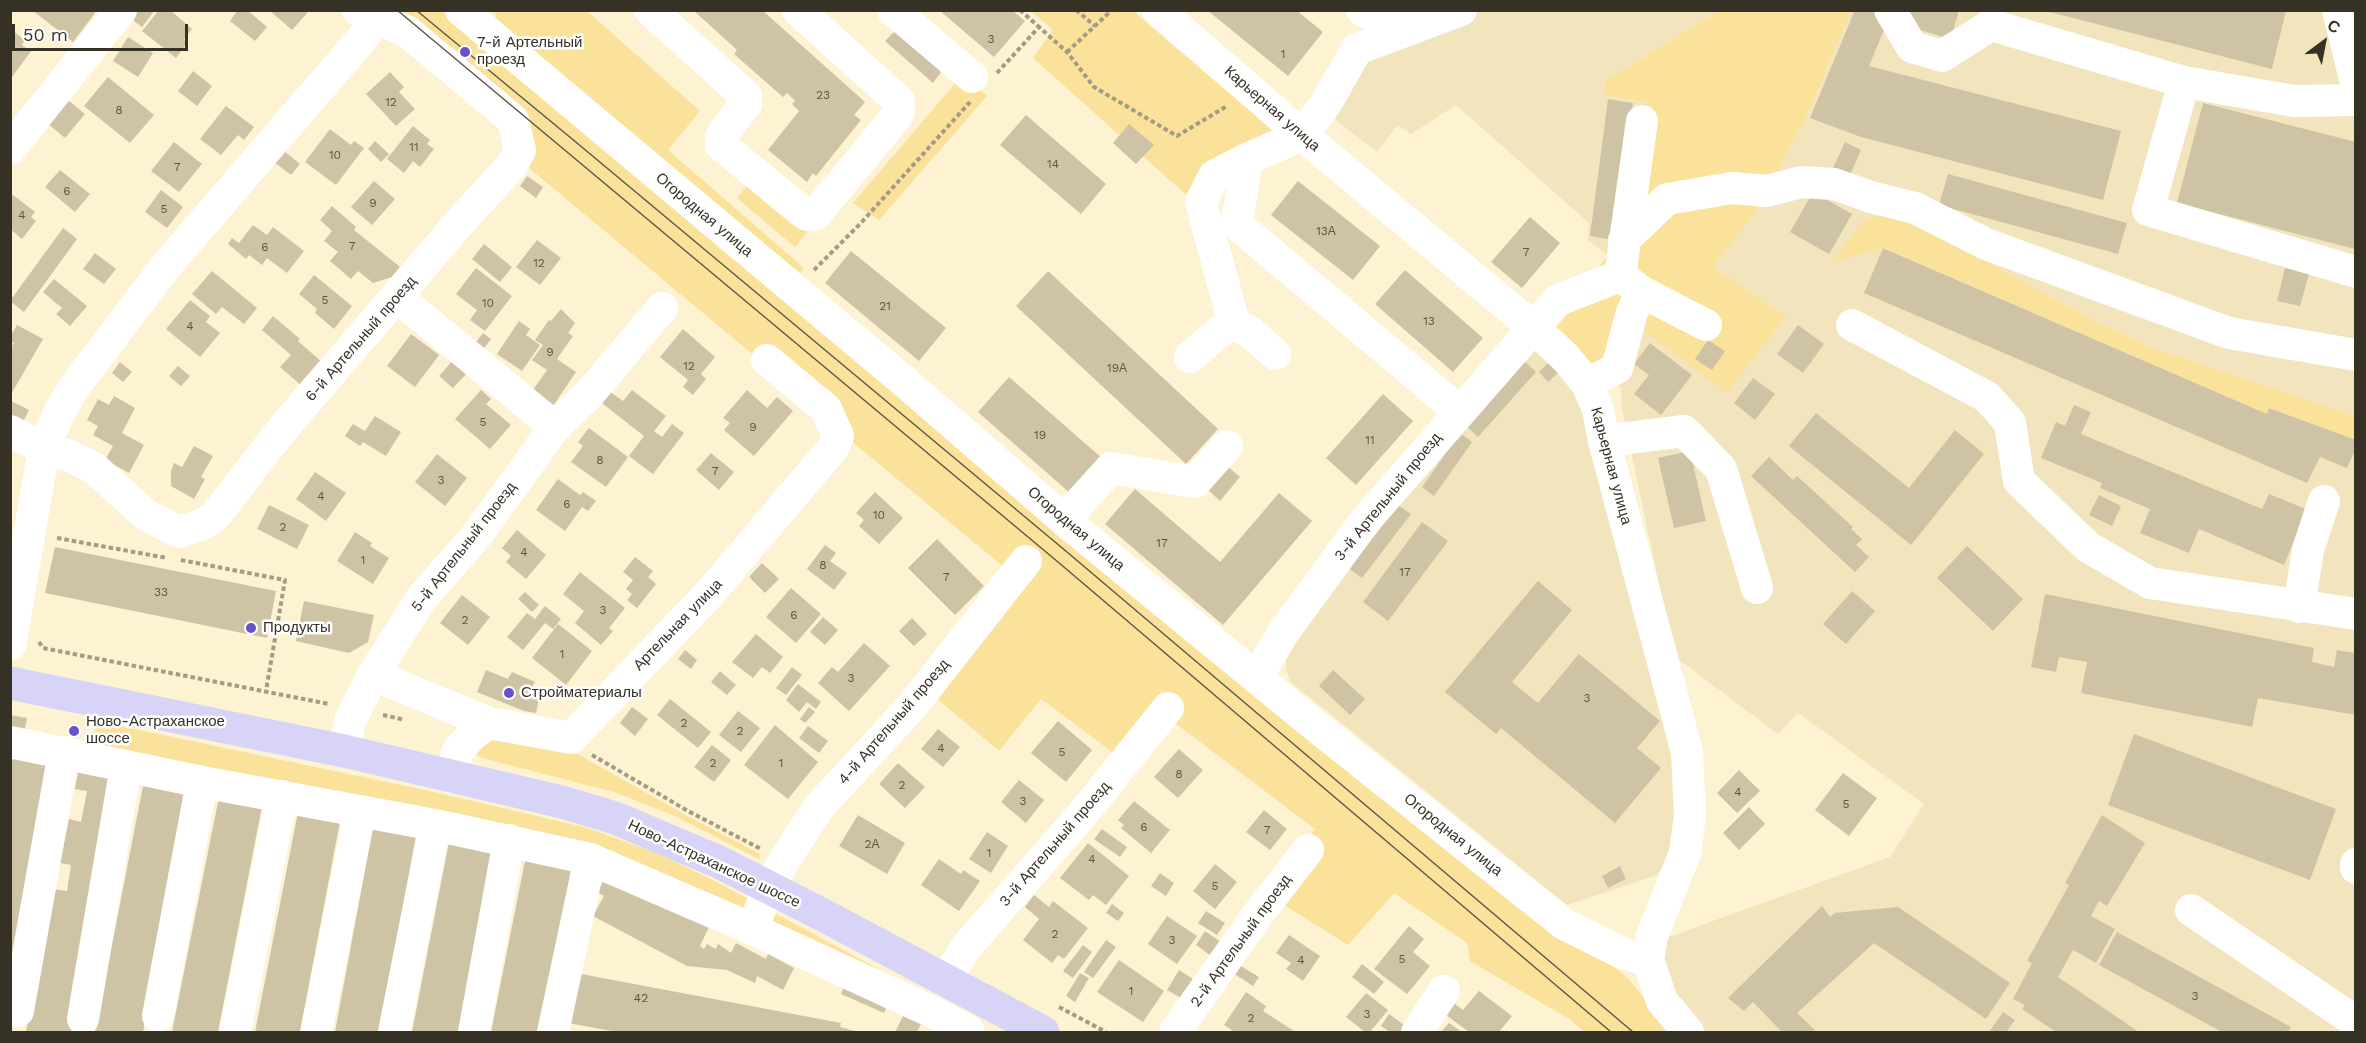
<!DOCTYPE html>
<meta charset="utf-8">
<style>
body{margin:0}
#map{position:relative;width:2366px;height:1043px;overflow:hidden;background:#fdf2d2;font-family:"Work Sans",sans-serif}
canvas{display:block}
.frame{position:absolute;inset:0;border:12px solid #363125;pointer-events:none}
.north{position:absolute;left:2294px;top:12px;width:60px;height:60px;-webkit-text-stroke:4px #fff;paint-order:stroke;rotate:32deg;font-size:16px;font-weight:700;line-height:24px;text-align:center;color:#363125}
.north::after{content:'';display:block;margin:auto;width:21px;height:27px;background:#363125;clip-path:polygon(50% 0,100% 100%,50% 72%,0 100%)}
.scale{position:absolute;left:12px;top:24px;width:176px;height:27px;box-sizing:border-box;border:3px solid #363125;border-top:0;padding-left:8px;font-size:18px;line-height:21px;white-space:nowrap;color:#363125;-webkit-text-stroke:4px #fff;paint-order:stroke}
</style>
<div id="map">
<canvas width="2366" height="1043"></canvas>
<div class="frame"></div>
<div class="north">С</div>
<div class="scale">50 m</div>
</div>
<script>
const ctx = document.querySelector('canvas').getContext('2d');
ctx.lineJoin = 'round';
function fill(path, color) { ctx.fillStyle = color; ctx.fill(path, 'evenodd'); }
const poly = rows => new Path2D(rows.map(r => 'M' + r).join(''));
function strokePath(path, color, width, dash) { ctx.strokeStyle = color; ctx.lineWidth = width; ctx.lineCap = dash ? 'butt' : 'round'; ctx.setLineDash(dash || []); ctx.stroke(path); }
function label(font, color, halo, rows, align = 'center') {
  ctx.font = font + ' "Work Sans",sans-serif'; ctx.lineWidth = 5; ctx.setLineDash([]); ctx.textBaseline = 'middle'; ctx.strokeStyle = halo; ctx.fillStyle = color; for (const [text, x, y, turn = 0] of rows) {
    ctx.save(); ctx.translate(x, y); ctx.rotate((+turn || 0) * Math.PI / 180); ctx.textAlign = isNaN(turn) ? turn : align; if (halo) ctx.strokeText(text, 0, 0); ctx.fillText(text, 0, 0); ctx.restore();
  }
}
const built = poly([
 [1425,11,1719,11,1605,81,1604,95,1648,103,1637,255,1608,255,1588,241,1589,223,1456,105,1411,134,1398,125,1377,152,1328,114,1361,34],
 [1851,11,2355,11,2355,416,2151,347,2093,320,1896,213,1834,261,1883,248,2267,414,2269,408,2355,440,2355,1032,1704,1032,1682,1007,1671,985,1665,960,1666,938,1890,857,1924,804,1798,713,1778,734,1674,656,1622,408,1621,388,1639,328,1786,316,1713,267,1755,213,1807,116],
 [1543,345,1579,384,1682,790,1672,854,1657,875,1567,905,1291,682,1286,669,1287,652,1338,569,1525,346]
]);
const green = poly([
 [389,11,442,11,1061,525,1628,978,1672,1032,1585,1032,1569,1019,1470,961,1467,943,1394,893,1348,945,1267,894,1315,829,1175,723,1119,757,1041,699,999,751,934,696,1005,568,845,436,763,363,529,168,516,168,525,146],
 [494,11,587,11,700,111,668,150,804,268,797,277,497,20],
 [1031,11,1133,11,1283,139,1193,201,1033,58,1053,30],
 [1719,11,1851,11,1807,116,1755,213,1713,267,1786,316,1727,393,1640,328,1621,388,1551,330,1608,255,1637,255,1648,103,1604,95,1605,81],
 [963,74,987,96,879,220,853,203],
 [751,181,809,229,795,247,737,198],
 [1896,212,2093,320,2151,347,2355,416,2355,440,2270,408,2267,414,1884,248,1832,262,1863,221],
 [96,721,434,792,588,828,658,854,713,880,897,979,586,851,92,752],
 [485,737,553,740,689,817,760,854,759,859,675,816,614,792,482,758,475,753]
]);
const building = poly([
 [32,10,92,10,95,13,73,42],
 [134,10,155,10,142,27,129,17],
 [159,10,170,10,192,29,184,39,188,42,176,58,142,31],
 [238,10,247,10,267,27,255,41,230,21],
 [269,10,310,10,292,30],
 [693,10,762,10,865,102,854,115,861,120,816,176,813,173,807,182,768,150,799,111,792,104,795,101,787,93,783,97,734,54,737,50],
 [939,10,1012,10,1025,21,994,57],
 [1207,10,1296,10,1323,32,1288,76],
 [1855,10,1882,10,1887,23,1869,66,2121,131,2103,200,1861,137,1810,118],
 [1910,10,1959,10,1951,39,1906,26],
 [2042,10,2286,10,2272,69],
 [898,28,944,68,933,83,885,41],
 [13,31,25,40,22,45,31,51,10,80,10,34],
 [128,37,153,53,138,77,113,61],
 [193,71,212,86,197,106,178,91],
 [390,72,404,87,399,92,415,109,396,126,366,94],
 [108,77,154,115,130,143,84,106],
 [1608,99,1633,103,1614,240,1590,236],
 [68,100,85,114,65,138,48,124],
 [2203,103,2356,142,2355,249,2177,203],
 [226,106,254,127,244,140,238,135,221,155,200,139],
 [1026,115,1106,184,1081,214,1000,145],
 [1129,124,1154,145,1136,164,1113,143],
 [413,126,430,140,427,144,434,149,420,167,413,161,404,173,387,159],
 [330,129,351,145,354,141,364,148,336,185,305,162],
 [375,141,389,154,381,162,368,149],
 [174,142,202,164,179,192,151,171],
 [1845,142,1861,150,1850,175,1833,168],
 [283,150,300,164,291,175,274,162],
 [60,170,90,194,75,212,45,187],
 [1948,174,2127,223,2118,254,1939,205],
 [527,176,543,187,536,198,520,186],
 [374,181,395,199,372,225,351,207],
 [1298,181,1380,246,1353,280,1271,215],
 [161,190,183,207,167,228,145,212],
 [1813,192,1852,214,1829,254,1790,232],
 [13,195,35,212,31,217,36,221,22,239,10,229,10,198],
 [332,206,356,227,354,230,400,267,392,277,373,283,358,271,351,279,330,261,338,252,324,241,332,231,320,220],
 [1530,217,1560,243,1522,288,1491,262],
 [253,225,267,235,273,227,304,251,287,273,267,258,262,265,249,255,246,259,228,244,232,238,239,243],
 [63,228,77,239,24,312,10,301],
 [537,240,561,258,540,285,516,267],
 [484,244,512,267,500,282,472,259],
 [1883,248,2267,414,2269,408,2356,440,2356,448,2347,468,2320,457,2307,483,1864,293],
 [851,251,946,328,919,361,825,283],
 [95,253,116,269,104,284,83,269],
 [476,268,512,296,485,331,470,320,477,310,456,294],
 [2285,268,2309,274,2300,306,2277,301],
 [1405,270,1483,338,1453,372,1375,304],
 [212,271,257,308,244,324,222,307,216,314,192,294],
 [1048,271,1218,429,1186,464,1016,306],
 [314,275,352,306,334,329,315,313,317,309,299,294],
 [54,279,87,306,70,326,56,314,62,308,43,292],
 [190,300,210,316,206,322,220,333,200,357,166,329],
 [561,309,575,323,568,333,573,336,557,359,576,372,553,406,532,391,547,370,532,360,543,345,535,340,549,320,551,321],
 [273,316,300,339,298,341,323,363,302,386,280,367,291,355,262,330],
 [519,321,530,329,526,335,540,345,522,371,497,354],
 [17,325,43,339,10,396,10,348,14,343,10,341,10,337],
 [1798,325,1824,344,1803,373,1777,354],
 [683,329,715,357,701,374,706,379,693,395,683,387,688,380,660,357],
 [483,333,491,339,481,352,473,346],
 [411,334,439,355,415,387,387,366],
 [1708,340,1725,351,1712,370,1695,359],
 [1650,343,1692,375,1661,415,1634,394,1649,375,1634,364],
 [454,359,468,372,453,388,439,376],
 [1522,359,1536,372,1478,437,1464,424],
 [120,362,132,372,123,382,112,373],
 [1548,363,1558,373,1548,382,1539,372],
 [178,366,190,376,181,386,169,376],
 [1009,377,1103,459,1071,494,978,412],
 [1753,378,1775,394,1755,420,1734,403],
 [606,389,623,401,632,390,666,416,654,431,662,437,672,424,684,433,653,474,629,456,644,436,598,400],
 [481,390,491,399,486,404,511,425,490,449,455,419],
 [747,390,767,408,777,397,793,411,754,456,724,430,730,423,723,418],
 [1383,394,1413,421,1356,485,1326,458],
 [114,396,135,408,122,433,144,445,129,473,105,460,113,446,93,435,98,426,87,420,98,399,109,405],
 [11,401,29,410,22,424,10,418],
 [2074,405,2091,412,2081,434,2262,509,2269,494,2311,511,2300,526,2284,565,2199,529,2189,553,2140,533,2150,509,2100,488,2102,483,2041,458,2056,422,2065,426],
 [1816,413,1909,488,1955,430,1984,454,1911,545,1789,446],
 [375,416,401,432,386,456,363,442,360,446,345,436,353,424,365,431],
 [589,428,628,457,606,487,571,462,583,446,578,442],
 [1460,433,1472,442,1434,496,1422,487],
 [194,446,213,456,201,477,205,479,194,499,171,486,171,471,174,463,182,467],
 [1690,451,1706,521,1674,528,1658,458],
 [711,453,734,472,719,490,696,470],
 [437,454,467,478,445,506,415,482],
 [1769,457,1793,480,1797,476,1853,527,1851,529,1862,539,1856,545,1869,557,1855,572,1751,476],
 [1225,464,1240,477,1220,501,1205,487],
 [315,472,346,493,326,521,296,499],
 [558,479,580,495,583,492,596,501,588,511,582,507,565,531,536,510],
 [1135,489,1220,562,1279,493,1312,521,1223,625,1105,524],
 [875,492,903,518,879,544,859,526,864,520,856,513],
 [2099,495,2121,506,2112,526,2089,515],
 [269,505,309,525,297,549,257,529],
 [1398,505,1411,514,1362,578,1344,565,1358,547,1363,551],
 [1422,522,1448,541,1388,621,1363,602],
 [517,530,546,555,526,579,506,562,511,556,502,548],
 [355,532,372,543,370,546,389,558,373,584,337,561],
 [937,539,984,586,955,615,908,568],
 [825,545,836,553,830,561,847,573,834,590,807,569],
 [1967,546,2023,599,1993,631,1937,578],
 [55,547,276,591,267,638,45,593],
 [635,557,653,571,648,577,656,584,637,608,627,600,632,594,626,589,633,580,623,572],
 [762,563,779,579,765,593,749,577],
 [580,572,625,608,609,628,613,631,601,645,575,623,584,611,563,594],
 [1538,581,1572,610,1512,682,1538,703,1579,654,1660,721,1637,748,1661,768,1615,823,1501,728,1496,734,1445,692],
 [791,588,821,614,796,643,766,617],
 [1852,591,1875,611,1846,644,1823,624],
 [525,592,539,605,532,612,518,599],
 [2045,594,2314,648,2312,662,2334,667,2337,650,2356,653,2356,715,2258,698,2252,727,2081,693,2087,662,2059,657,2056,672,2031,667],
 [462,595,490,617,468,645,440,623],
 [304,601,374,615,368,642,349,653,296,641],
 [545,606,561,619,553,629,545,623,523,650,507,637,527,613,535,619],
 [823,617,838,630,825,645,810,632],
 [912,618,927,634,914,646,899,631],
 [558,624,592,651,566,685,532,658],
 [756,634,783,657,770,673,762,667,753,678,732,662],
 [864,643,890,666,849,711,818,683,832,667,838,672],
 [685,650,697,660,691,669,678,659],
 [792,667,802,675,786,695,776,688],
 [486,670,508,679,512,672,535,682,530,690,540,695,536,713,524,711,477,692],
 [1333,670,1365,699,1350,715,1319,686],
 [720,671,736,685,727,695,711,682],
 [798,684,821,702,816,709,807,702,799,712,786,700],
 [670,699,711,732,698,748,657,715],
 [632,707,648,719,635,736,620,723],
 [809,707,815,712,805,723,800,719],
 [738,711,760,728,741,752,719,735],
 [10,715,27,718,23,740,10,738],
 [1058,721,1092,750,1066,782,1031,753],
 [775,725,818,762,788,799,744,765],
 [808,726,828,741,819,753,799,738],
 [938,729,960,747,943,767,921,749],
 [2134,734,2336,809,2310,880,2108,805],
 [712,745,731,760,714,782,694,767],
 [1179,749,1203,770,1178,798,1154,777],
 [14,754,57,764,10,975,10,770],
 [898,763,925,787,905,808,879,784],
 [79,767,114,774,71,1032,26,1032,53,889,67,891,71,865,60,863,69,819,81,822,87,791,75,789],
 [1739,770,1760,791,1737,813,1717,793],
 [1843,773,1877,798,1849,836,1815,810],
 [1019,780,1044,800,1026,823,1001,802],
 [144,781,187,790,143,1032,95,1032],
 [219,797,262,806,218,1032,172,1032],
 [1134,801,1170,830,1151,853,1121,828,1124,825,1118,820],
 [1749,807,1765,824,1739,850,1723,833],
 [1264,810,1287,829,1270,850,1246,832],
 [298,812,340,821,300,1032,255,1032],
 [858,815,905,843,887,874,839,846],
 [2102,815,2145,843,2107,906,2099,901,2091,916,2115,929,2096,963,2073,950,2058,977,2139,1032,2056,1032,2022,1009,2025,1005,2013,999,2032,963,2027,961,2069,885,2065,883],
 [373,827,416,836,380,1032,335,1032],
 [1102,829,1127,847,1120,857,1094,839],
 [987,832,1008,846,991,873,969,859],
 [449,842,493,849,459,1032,412,1032],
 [1088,843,1129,876,1106,905,1093,895,1089,900,1060,878],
 [526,856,572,865,538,1032,491,1032],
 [939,859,961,874,963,870,980,881,959,911,921,885],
 [1215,864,1237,882,1215,909,1193,891],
 [1620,866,1626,879,1608,888,1602,876],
 [1160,873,1174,883,1166,896,1151,886],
 [605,878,686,918,709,927,700,946,704,949,707,944,716,949,718,944,731,953,736,943,766,959,768,954,794,968,783,990,757,976,755,983,727,970,687,966,593,916,604,896,597,892],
 [1034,895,1049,907,1053,901,1088,928,1064,959,1058,955,1052,963,1023,940,1039,919,1025,907],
 [1112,904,1124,913,1118,921,1106,913],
 [1822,906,1830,917,1835,913,1898,907,2010,983,1986,1019,1874,943,1797,1013,1815,1030,1811,1032,1782,1032,1753,1002,1744,1011,1728,998],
 [1206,911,1225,923,1217,935,1198,923],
 [1167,916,1197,936,1177,964,1148,944],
 [1409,926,1424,939,1413,952,1430,966,1407,994,1374,969],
 [1205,931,1224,944,1214,958,1196,945],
 [2117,932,2291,1027,2288,1032,2222,1032,2099,965],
 [1289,935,1320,956,1303,981,1286,969,1291,963,1276,953],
 [1106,940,1116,947,1093,978,1084,972],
 [1083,945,1092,952,1073,978,1063,971],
 [1119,960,1164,991,1143,1022,1097,992],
 [1362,964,1384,982,1374,994,1352,977],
 [1239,965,1259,977,1253,986,1233,973],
 [1179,970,1193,979,1181,998,1167,990],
 [576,973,841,1023,840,1027,859,1032,617,1032,568,1023],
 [1080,973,1089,978,1075,1002,1066,996],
 [847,980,890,999,884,1013,841,994],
 [1479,991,1512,1016,1499,1032,1469,1032,1442,1012,1451,1001,1463,1010],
 [1246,992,1266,1006,1263,1011,1294,1031,1293,1032,1235,1032,1224,1025],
 [1366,993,1388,1010,1370,1032,1365,1032,1346,1017],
 [2003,1012,2015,1020,2006,1032,1989,1032],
 [1389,1014,1407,1027,1403,1032,1390,1032,1381,1026],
 [903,1016,921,1024,917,1032,895,1032],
 [1449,1023,1462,1032,1441,1032]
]);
const path = poly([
 [1020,10,1039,27],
 [1076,10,1095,26],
 [1067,52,1112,10],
 [997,73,1039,27,1067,52,1094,87,1177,136,1227,106],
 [814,270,860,224,970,102],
 [57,538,167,558],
 [181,560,285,580,266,691],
 [39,642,43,648,329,704],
 [383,715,405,720],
 [592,755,688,811,761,849],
 [1059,1007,1106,1032]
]);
const minor = poly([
 [461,10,906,383,1064,520,1312,723,1564,924,1622,953,1648,960],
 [650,10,746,96,746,104,724,132,721,137,721,145,800,210,807,215,816,214,895,118,899,111,899,101,798,10],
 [893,10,972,77],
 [1158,10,1302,135,1534,328,1566,358,1587,384,1598,409,1604,441,1687,752,1690,816,1685,853,1652,936,1648,960,1662,1001,1688,1032],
 [1362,10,1375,16,1397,10],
 [1890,10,1912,47,1942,56,1991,25,2184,82,2148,210,2356,272],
 [2338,10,2356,83],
 [2184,82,2294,101,2356,100],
 [10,149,121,10],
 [1624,240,1667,199,1732,188,1767,191,1801,182,1834,184,1871,197,1915,208,1986,244,2229,333,2356,355],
 [1626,280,1642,292,1706,325],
 [399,295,407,305,555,427],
 [1234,323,1201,202,1214,176,1247,159],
 [1852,325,1987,397,2010,423,2019,481,2088,547,2150,583,2356,614],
 [1190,357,1220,331,1234,323,1251,333,1275,354],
 [1587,384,1617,368,1632,312,1642,292],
 [1459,411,1240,227,1238,215,1247,159,1302,135,1325,105,1357,49,1461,10],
 [10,431,44,449,68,455,94,468,146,515,179,532,201,525,215,516,285,426,460,222,512,165,520,150,513,120,408,32,358,10],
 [1604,441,1684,431,1721,469,1757,588],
 [1064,520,1111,468,1195,482,1227,446],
 [2299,607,2308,550,2324,501],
 [10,645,44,449,58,415,74,387,171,260,366,34,374,18,373,10],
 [373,675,489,723],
 [1257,677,1283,633,1365,521,1558,300,1620,276,1642,121],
 [10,742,202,782,435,825,590,859,752,929,769,888,784,861,818,808,912,706,1026,561],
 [344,751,350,721,373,675,421,599,477,535,555,427,590,393,662,308],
 [451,777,458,751,472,735,489,723,571,738,709,594,833,448,838,436,826,409,767,360],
 [2356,864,2356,868],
 [2191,910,2356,1022],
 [752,929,939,1015,969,1032],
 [945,981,967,946,1081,816,1168,708],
 [18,1011,64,752],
 [158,1016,202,782],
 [83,1019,126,766],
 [236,1027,282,796],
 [317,1028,360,812],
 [394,1032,435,825],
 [474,1032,509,840],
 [553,1032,590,859],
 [1175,1032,1256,917,1308,850],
 [1417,1032,1444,991]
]);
const major = poly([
 [10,683,344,751,562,802,615,818,719,862,823,915,1043,1032]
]);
const tram = poly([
 [397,10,1058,562,1611,1032],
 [416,10,577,143,1067,552,1633,1032]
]);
const markers = [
 [465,52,6,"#6950c9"],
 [251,628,6,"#6950c9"],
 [509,693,6,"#6950c9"],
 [74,731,6,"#6950c9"]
];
const numberNames = [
 ["3",991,39],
 ["1",1283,54],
 ["23",823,95],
 ["12",391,102],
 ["8",119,110],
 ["11",414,147],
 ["10",335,155],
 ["14",1053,164],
 ["7",177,167],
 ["6",67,191],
 ["9",373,203],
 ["5",164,209],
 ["4",22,215],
 ["13А",1326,231],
 ["7",352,246],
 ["6",265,247],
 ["7",1526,252],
 ["12",539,263],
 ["5",325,300],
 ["10",488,303],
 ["21",885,306],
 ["13",1429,321],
 ["4",190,326],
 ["9",550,352],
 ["12",689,366],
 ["19А",1117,368],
 ["5",483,422],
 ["9",753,427],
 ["19",1040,435],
 ["11",1370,440],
 ["8",600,460],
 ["7",715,471],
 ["3",441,480],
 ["4",321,496],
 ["6",567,504],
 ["10",879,515],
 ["2",283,527],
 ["17",1162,543],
 ["4",524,552],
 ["1",363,560],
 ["8",823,565],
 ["17",1405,572],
 ["7",946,577],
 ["33",161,592],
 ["3",603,610],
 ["6",794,615],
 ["2",465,620],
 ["1",562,654],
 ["3",851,678],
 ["3",1587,698],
 ["2",684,723],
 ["2",740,731],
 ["4",941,748],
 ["5",1062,752],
 ["2",713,763],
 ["1",781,763],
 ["8",1179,774],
 ["2",902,785],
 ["4",1738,792],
 ["3",1023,801],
 ["5",1846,804],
 ["6",1144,827],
 ["7",1267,830],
 ["2А",872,844],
 ["1",989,853],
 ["4",1092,859],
 ["5",1215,886],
 ["2",1055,934],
 ["3",1172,940],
 ["5",1402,959],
 ["4",1301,960],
 ["1",1131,991],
 ["3",2195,996],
 ["42",641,998],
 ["3",1367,1014],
 ["2",1251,1018]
];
const poiNames = [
 ["7-й Артельный",477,43],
 ["проезд",477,60],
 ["Продукты",263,628],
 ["Стройматериалы",521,693],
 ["Ново-Астраханское",86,722],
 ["шоссе",86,739]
];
const streetNames = [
 ["Карьерная улица",1272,109,41],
 ["Огородная улица",704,215,40],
 ["6-й Артельный проезд",361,339,-49],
 ["Карьерная улица",1611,466,75],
 ["3-й Артельный проезд",1388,497,-51],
 ["Огородная улица",1076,529,40],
 ["5-й Артельный проезд",464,547,-52],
 ["Артельная улица",678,625,-46],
 ["4-й Артельный проезд",894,722,-49],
 ["Огородная улица",1453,835,39],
 ["3-й Артельный проезд",1055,844,-49],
 ["Ново-Астраханское шоссе",714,864,25],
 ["2-й Артельный проезд",1241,941,-54]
];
fill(built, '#f2e5be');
fill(green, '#fae29b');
fill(building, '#cec3a4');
strokePath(path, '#a39b84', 4, [4.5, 3]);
strokePath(minor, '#fff', 32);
strokePath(major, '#d7d4f8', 33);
strokePath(tram, '#5f5848', 1.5);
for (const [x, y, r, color] of markers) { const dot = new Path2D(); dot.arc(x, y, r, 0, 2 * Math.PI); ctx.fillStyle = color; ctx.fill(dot); strokePath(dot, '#fff', 2); }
label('12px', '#5c5645', null, numberNames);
label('15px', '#363125', '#fff', poiNames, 'left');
label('15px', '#363125', '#fff', streetNames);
</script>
